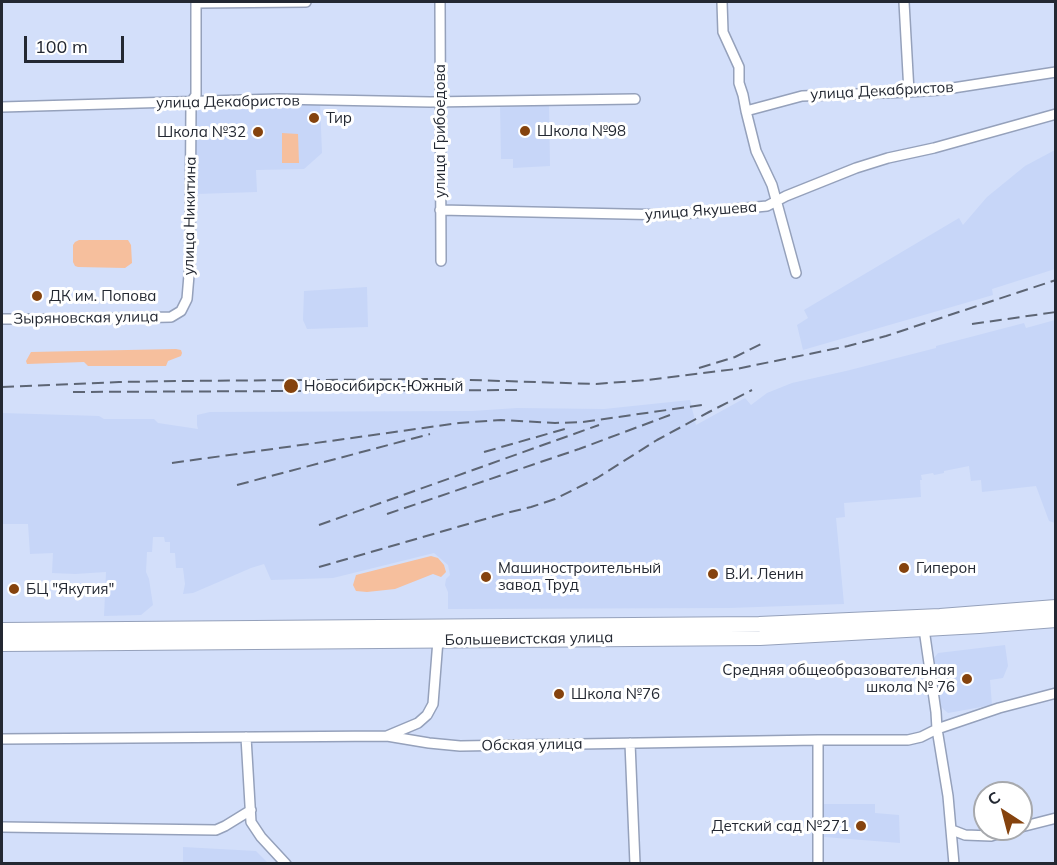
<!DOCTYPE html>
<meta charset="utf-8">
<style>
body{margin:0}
#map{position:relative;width:1057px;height:865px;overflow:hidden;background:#d3dffa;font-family:Mulish,sans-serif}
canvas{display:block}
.frame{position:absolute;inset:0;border:3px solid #232832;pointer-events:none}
.north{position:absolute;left:973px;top:781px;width:60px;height:60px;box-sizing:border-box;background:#fff;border:2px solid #a7a9ad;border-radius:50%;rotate:324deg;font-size:16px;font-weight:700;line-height:24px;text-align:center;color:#232832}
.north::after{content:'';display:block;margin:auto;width:21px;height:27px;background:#85430e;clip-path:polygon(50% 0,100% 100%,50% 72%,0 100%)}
.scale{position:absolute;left:24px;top:36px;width:100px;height:27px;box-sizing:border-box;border:3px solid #232832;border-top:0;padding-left:8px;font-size:18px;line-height:21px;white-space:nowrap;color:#232832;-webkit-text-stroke:4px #fff;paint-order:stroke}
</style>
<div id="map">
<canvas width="1057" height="865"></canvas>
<div class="frame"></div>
<div class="north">С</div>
<div class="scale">100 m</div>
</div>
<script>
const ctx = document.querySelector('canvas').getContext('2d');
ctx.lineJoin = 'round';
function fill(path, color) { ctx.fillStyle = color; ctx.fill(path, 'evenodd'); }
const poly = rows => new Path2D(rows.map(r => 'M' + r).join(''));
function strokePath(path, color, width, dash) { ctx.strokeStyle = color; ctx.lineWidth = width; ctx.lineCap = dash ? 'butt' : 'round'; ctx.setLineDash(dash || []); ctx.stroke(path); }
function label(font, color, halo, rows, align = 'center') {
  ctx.font = font + ' Mulish,sans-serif'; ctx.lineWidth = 6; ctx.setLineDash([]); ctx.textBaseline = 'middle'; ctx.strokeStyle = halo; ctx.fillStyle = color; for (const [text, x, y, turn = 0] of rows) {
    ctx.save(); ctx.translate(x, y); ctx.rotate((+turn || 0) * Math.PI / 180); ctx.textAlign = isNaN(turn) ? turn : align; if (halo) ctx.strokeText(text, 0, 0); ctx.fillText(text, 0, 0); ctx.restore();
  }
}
const built = poly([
 [320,103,322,153,304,169,256,170,257,192,196,194,195,112,203,108],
 [549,103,550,166,513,168,513,159,501,159,500,104],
 [1055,150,1055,269,992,289,993,295,803,350,797,325,808,318,804,310,959,218,963,225,987,197,1025,166],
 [367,287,368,327,307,329,303,320,304,291],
 [1055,320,1055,523,1049,521,1036,486,982,492,981,480,971,481,969,466,944,471,944,473,934,475,933,473,921,475,922,480,920,480,921,497,844,503,845,517,836,518,844,604,729,608,448,609,448,592,445,585,446,579,450,575,448,565,434,553,333,578,271,580,264,564,251,568,193,593,183,594,185,584,183,568,176,568,175,553,170,553,170,542,165,542,164,537,153,537,152,552,147,552,146,572,149,579,153,605,141,615,104,616,106,572,75,574,52,573,53,553,30,554,28,524,2,524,2,413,99,416,104,419,154,419,158,423,198,429,197,425,197,415,210,412,472,411,517,408,604,409,690,400,696,425,745,398,751,405,767,393,792,383,846,371,936,348,936,346,1024,323,1026,328],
 [1005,645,1008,666,1003,678,990,680,992,705,948,713,941,707,934,658,938,653],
 [823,804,875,804,875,813,899,815,900,843,824,837],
 [183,847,256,851,268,863,183,863]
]);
const green = poly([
 [282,133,298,134,299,163,282,163],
 [79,240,128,240,131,245,132,263,125,268,78,267,75,266,73,262,73,245,75,242],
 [176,349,181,350,182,353,181,356,168,361,166,366,88,366,84,362,27,364,26,361,31,352],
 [431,556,438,558,444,565,446,572,441,577,433,574,395,589,367,592,356,591,353,585,356,575]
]);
const minor = poly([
 [440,2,441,261],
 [722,2,723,32,739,67,739,83,743,95,746,111,756,151,772,185,796,273],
 [904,2,909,92],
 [196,3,306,2],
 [2,107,278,99,430,102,635,99],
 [746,111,802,96,909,92,940,90,1056,72],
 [440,210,671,215,767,206,786,196,856,168,888,158,934,148,1056,114],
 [2,319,83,319,171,317,181,311,187,299,190,263,191,102,196,95,196,2],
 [924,629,936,712,937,729,948,796,954,864],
 [387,736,418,723,427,715,433,704,438,640],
 [246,737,251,822,261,837,286,864],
 [2,739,387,736,429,743,460,746,818,740,908,740,921,737,937,729,999,708,1056,693],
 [818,740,818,864],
 [630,743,635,864],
 [2,827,216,830,225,826,251,810],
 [1021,827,1056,818],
 [952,830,965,835,991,836,1013,829]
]);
const highway = poly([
 [2,630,759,624,940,616,1056,607],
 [2,644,760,638,979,626,1056,620]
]);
const rail = poly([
 [972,324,1056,312],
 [699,368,735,357,763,343],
 [2,387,119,382,180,381,442,379,596,384,647,380,736,369,848,346,886,336,1056,280],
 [73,392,523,390],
 [484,452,568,428],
 [172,463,459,423,501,420,555,423,583,422,702,405],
 [237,485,430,434],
 [387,514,579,449,670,415],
 [319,525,599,425],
 [319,567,506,513,531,507,555,499,597,478,657,440,709,412,752,390]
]);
const markers = [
 [314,118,6,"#85430e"],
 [525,131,6,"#85430e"],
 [258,132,6,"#85430e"],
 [37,296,6,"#85430e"],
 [291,386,8,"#85430e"],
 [904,568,6,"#85430e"],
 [713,574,6,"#85430e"],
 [486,577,6,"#85430e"],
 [14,589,6,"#85430e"],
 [967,679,6,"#85430e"],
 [559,694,6,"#85430e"],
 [861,826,6,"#85430e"]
];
const streetNames = [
 ["улица Декабристов",882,91,-3],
 ["улица Декабристов",228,102,-1],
 ["улица Грибоедова",440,131,-90],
 ["улица Якушева",701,211,-4],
 ["улица Никитина",190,216,-89],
 ["Зыряновская улица",86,318,-1],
 ["Большевистская улица",529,639,-1],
 ["Обская улица",532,745,-1]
];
const poiNames = [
 ["Тир",326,118],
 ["Школа №98",537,131],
 ["Школа №32",246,132,"right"],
 ["ДК им. Попова",49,296],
 ["Новосибирск-Южный",304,386],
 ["Машиностроительный",498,568],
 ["завод Труд",498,585],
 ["Гиперон",916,568],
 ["В.И. Ленин",725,574],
 ["БЦ \"Якутия\"",26,589],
 ["Средняя общеобразовательная",955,670,"right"],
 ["школа № 76",955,687,"right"],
 ["Школа №76",571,694],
 ["Детский сад №271",849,826,"right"]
];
fill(built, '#c7d6f8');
fill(green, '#f6bf9d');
strokePath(minor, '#95a1bb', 12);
strokePath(highway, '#95a1bb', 16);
strokePath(minor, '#fff', 9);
strokePath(highway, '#fff', 14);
strokePath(rail, '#5d6574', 2, [12, 6]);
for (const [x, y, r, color] of markers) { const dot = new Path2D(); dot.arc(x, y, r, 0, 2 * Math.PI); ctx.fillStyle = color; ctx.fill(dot); strokePath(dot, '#fff', 2); }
label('15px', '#232832', '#fff', streetNames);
label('15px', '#232832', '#fff', poiNames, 'left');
</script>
